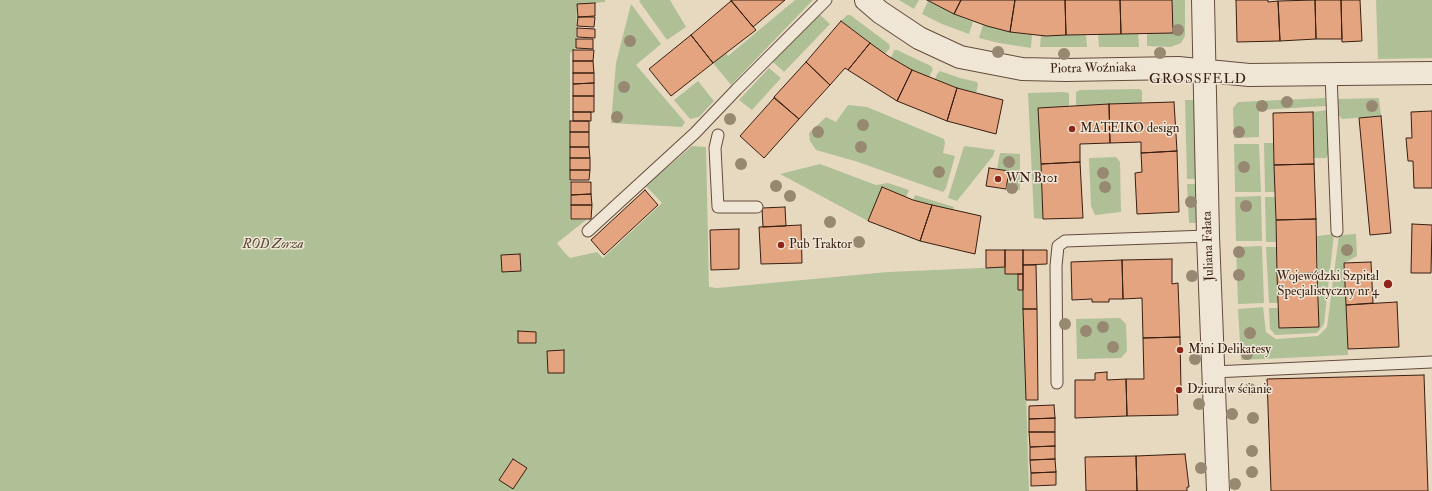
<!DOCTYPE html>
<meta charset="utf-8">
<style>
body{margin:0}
canvas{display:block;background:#e7d8c0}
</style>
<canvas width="1432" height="491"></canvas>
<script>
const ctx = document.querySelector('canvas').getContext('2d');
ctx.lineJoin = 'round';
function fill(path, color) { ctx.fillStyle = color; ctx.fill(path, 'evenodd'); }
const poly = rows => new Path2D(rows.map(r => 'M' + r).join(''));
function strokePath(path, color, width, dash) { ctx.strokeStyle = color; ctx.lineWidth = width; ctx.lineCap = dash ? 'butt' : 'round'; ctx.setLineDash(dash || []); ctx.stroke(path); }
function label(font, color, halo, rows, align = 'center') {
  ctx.font = font + ' "IM FELL Double Pica",serif'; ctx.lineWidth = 3; ctx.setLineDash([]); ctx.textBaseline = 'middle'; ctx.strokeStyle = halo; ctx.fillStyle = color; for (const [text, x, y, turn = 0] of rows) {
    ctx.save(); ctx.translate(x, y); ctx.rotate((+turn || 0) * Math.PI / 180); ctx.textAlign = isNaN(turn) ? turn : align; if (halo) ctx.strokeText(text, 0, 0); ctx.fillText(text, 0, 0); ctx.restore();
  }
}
const green = poly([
 [0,0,605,0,605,2,595,3,577,4,576,48,570,53,570,219,586,220,557,243,564,252,570,258,597,252,603,258,662,203,646,186,692,146,706,147,709,287,717,288,888,272,1005,267,1005,274,1018,274,1018,290,1023,290,1029,491,0,491],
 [641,0,670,0,686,27,667,40,639,1],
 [795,0,813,0,731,85,713,63,726,53,728,56],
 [899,0,919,0,914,9],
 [1172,0,1185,0,1185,36,1181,43,1171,47,1147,46,1147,33,1173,33],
 [1376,0,1432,0,1432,58,1378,59],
 [928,1,954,14,973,22,969,34,942,24,922,14],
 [631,4,661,44,636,65,685,122,682,127,611,123,616,63],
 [818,13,830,24,784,72,773,62],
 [847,15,850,15,889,44,890,48,885,54,841,21],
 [983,25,1010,32,1032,35,1031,48,999,43,979,38],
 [1138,33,1139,47,1099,47,1098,34],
 [1041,35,1086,35,1087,47,1040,47],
 [894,50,897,50,931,66,933,69,929,77,912,70,891,58],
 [769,68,781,78,752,110,739,100],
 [940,71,960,78,977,82,978,85,976,93,957,88,935,79,937,74],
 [698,81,714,101,699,117,690,119,674,100],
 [1140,89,1142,91,1142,103,1076,106,1076,92,1080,90],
 [1062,92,1069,93,1069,106,1038,108,1043,219,1034,218,1028,93],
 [1325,98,1326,106,1259,110,1259,137,1234,138,1233,108,1238,102],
 [1379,98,1381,116,1342,119,1339,115,1338,99],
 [1185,100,1195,100,1196,179,1187,179],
 [848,105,867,107,944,139,945,143,943,153,955,156,946,188,943,192,855,161,816,150,810,141,809,133,826,117,836,122],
 [1327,110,1330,151,1326,158,1314,158,1313,112],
 [1264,143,1273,143,1275,192,1265,192],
 [1234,144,1259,144,1261,192,1235,192],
 [964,146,995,150,993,156,957,201,948,198],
 [1000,153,1020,154,1020,190,1006,189,1009,171,997,169],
 [1116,157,1120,162,1121,212,1095,215,1091,206,1089,158],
 [820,164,876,185,888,183,909,190,906,197,868,221,780,174],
 [1187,184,1196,184,1198,223,1189,223],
 [915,195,954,207,953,211,913,200],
 [1261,196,1262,241,1236,241,1235,197],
 [1265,197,1275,197,1276,242,1266,242],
 [1334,234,1324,324,1317,333,1275,335,1270,329,1269,308,1278,308,1279,328,1319,327,1317,236],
 [1356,234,1357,256,1344,263,1348,355,1241,360,1238,309,1263,307,1266,332,1276,339,1318,336,1327,327,1339,235],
 [1262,246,1264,303,1238,304,1236,247],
 [1266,247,1276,247,1278,303,1269,303],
 [1120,318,1126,324,1127,351,1121,358,1077,359,1076,319]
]);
const building = poly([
 [731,0,785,0,753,27,731,0],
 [927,0,961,0,954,14,927,0],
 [961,0,1015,0,1010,32,987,26,954,14,961,0],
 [1015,0,1065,0,1066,35,1046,36,1010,32,1015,0],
 [1065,0,1120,0,1121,34,1066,35,1065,0],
 [1120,0,1172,0,1173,33,1121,34,1120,0],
 [1236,0,1268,0,1268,2,1278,1,1280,41,1237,42,1236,0],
 [1315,0,1341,0,1342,39,1316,39,1315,0],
 [1315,0,1316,39,1280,41,1278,1,1315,0],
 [1341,0,1360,0,1362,41,1342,42,1341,0],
 [731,1,756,30,713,63,691,35,731,1],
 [595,3,595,16,578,17,577,4,595,3],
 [578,17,595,17,594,27,577,26,578,17],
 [841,21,870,43,848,70,845,68,830,85,806,62,841,21],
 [577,28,595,29,595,38,577,37,577,28],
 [691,35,713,63,671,96,649,69,691,35],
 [576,39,593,39,593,49,576,48,576,39],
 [870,43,888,56,912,70,897,101,848,70,870,43],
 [573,50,594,50,593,61,573,61,573,50],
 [573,61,593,61,594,73,573,73,573,61],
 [806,62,830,85,799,119,774,97,806,62],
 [912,70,957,88,947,121,897,101,912,70],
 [573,73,594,73,594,83,573,84,573,73],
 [594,83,594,96,573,96,573,84,594,83],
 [957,88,1003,100,996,134,947,121,957,88],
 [573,96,594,96,594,112,573,112,573,96],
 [774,98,799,119,764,158,740,136,774,98],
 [1174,102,1177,151,1141,153,1141,142,1110,143,1109,104,1174,102],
 [1109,104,1110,143,1080,144,1080,162,1041,164,1038,108,1109,104],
 [1432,111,1432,188,1414,188,1413,161,1408,161,1406,138,1412,138,1411,112,1432,111],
 [573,112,591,112,591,121,573,121,573,112],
 [1313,112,1314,164,1274,165,1273,113,1313,112],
 [1381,116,1391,233,1370,235,1359,118,1381,116],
 [570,121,589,121,589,132,570,132,570,121],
 [570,132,589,132,589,147,570,147,570,132],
 [570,147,589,147,590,158,570,158,570,147],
 [1177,151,1179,212,1137,214,1135,173,1142,172,1141,153,1177,151],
 [570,158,590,158,590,170,570,170,570,158],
 [1080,162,1083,218,1043,219,1041,164,1080,162],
 [1314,164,1316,219,1276,220,1274,165,1314,164],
 [989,168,1009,171,1006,189,986,186,989,168],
 [570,170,590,170,589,180,570,180,570,170],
 [571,182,591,182,591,194,571,195,571,182],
 [882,187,913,200,932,205,920,241,868,221,882,187],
 [645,190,658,205,604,255,591,240,645,190],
 [591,194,592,205,571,205,571,195,591,194],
 [571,205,592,205,591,219,571,219,571,205],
 [932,205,981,216,975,254,920,241,932,205],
 [785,207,786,226,763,227,762,208,785,207],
 [1316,219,1317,273,1277,274,1276,220,1316,219],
 [1412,224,1432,225,1431,273,1411,273,1412,224],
 [801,225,802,263,761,264,759,227,801,225],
 [739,229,739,269,711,270,710,230,739,229],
 [986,250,1005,250,1005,267,986,268,986,250],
 [1005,250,1023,250,1023,274,1005,274,1005,250],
 [1023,250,1047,250,1047,264,1023,265,1023,250],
 [520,254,521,271,502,272,501,255,520,254],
 [1172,259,1172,284,1178,283,1180,337,1143,338,1142,298,1123,299,1122,260,1172,259],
 [1122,260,1123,299,1109,299,1109,302,1092,302,1092,299,1072,300,1071,262,1122,260],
 [1371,262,1373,303,1346,305,1344,263,1371,262],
 [1023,265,1036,265,1037,309,1023,309,1023,265],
 [1317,273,1319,327,1279,328,1277,274,1317,273],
 [1018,274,1023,274,1023,290,1018,290,1018,274],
 [1397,302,1399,347,1348,349,1346,305,1397,302],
 [1023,309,1037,309,1038,400,1026,400,1023,309],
 [518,331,536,332,536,343,518,343,518,331],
 [1180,337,1181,389,1177,389,1178,415,1127,416,1126,379,1144,379,1143,338,1180,337],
 [564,350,564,373,548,373,547,351,564,350],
 [1107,372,1107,380,1126,379,1127,416,1075,418,1075,380,1095,380,1095,373,1107,372],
 [1424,375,1428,491,1271,491,1267,379,1424,375],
 [1054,405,1055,418,1029,419,1029,406,1054,405],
 [1055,418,1055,432,1029,432,1029,419,1055,418],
 [1029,432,1055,432,1055,446,1030,447,1029,432],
 [1055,446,1055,459,1030,460,1030,447,1055,446],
 [1185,454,1189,487,1187,487,1187,491,1137,491,1136,456,1185,454],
 [1136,456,1137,491,1086,491,1085,457,1136,456],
 [513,459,527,468,513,489,499,480,513,459],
 [1055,459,1056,472,1031,473,1030,460,1055,459],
 [1056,472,1056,485,1031,486,1031,473,1056,472]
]);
const lane = poly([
 [1331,74,1337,231],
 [718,135,715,148,718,207,757,207],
 [588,231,695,133,737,89,826,0],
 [1213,372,1432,362],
 [1057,383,1056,266,1058,246,1065,241,1208,236]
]);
const street = poly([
 [866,0,880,12,919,38,960,57,1022,69,1066,70,1178,68,1249,75,1432,73],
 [1203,0,1208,236,1218,491]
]);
const trees = [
 [1178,30],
 [630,41],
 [998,52],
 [1160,53],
 [1064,54],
 [624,87],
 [1287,102],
 [1262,106],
 [1372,106],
 [617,117],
 [730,119],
 [863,125],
 [818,132],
 [1239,132],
 [861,147],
 [1009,162],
 [741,164],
 [1244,167],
 [939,172],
 [1103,173],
 [776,186],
 [1105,187],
 [1012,188],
 [790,196],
 [1191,202],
 [1246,206],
 [830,222],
 [859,242],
 [1347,250],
 [1239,252],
 [1239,275],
 [1192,276],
 [1065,324],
 [1103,327],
 [1086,331],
 [1250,333],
 [1113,347],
 [1247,354],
 [1195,359],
 [1250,389],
 [1199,404],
 [1232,414],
 [1253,418],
 [1252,451],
 [1201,468],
 [1252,472],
 [1235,484]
];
const markers = [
 [1072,129,4,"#8f2418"],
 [998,179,4,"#8f2418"],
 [781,245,4,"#8f2418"],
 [1388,284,5,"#8f2418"],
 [1180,350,4,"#8f2418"],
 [1179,390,4,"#8f2418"]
];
const streetNames = [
 ["Piotra Woźniaka",1093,69,-1],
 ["Juliana Fałata",1209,246,-92]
];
const poiNames = [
 ["MATEIKO design",1080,129],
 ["WN B101",1006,179],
 ["Pub Traktor",789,245],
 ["Wojewódzki Szpital",1379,277,"right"],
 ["Specjalistyczny nr 4",1379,292,"right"],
 ["Mini Delikatesy",1188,350],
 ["Dziura w ścianie",1187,390]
];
const parkNames = [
 ["ROD Zorza",273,245]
];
const neighbourhoodNames = [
 ["GROSSFELD",1198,80]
];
fill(green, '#afc097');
fill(building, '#e3a47f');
strokePath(building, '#381e11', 1);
strokePath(lane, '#644c3d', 13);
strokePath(street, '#644c3d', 24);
strokePath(lane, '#efe6d6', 11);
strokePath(street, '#efe6d6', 22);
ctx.fillStyle = '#978872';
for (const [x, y] of trees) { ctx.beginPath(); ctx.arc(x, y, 6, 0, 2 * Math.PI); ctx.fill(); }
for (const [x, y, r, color] of markers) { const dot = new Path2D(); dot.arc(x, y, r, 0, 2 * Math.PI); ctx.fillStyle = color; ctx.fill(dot); strokePath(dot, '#efe6d6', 1.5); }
label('13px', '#381e11', '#efe6d6', streetNames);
label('13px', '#381e11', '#efe6d6', poiNames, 'left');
label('italic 13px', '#564632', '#efe6d6', parkNames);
ctx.letterSpacing = '1px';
label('14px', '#381e11', '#efe6d6', neighbourhoodNames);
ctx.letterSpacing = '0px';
</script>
